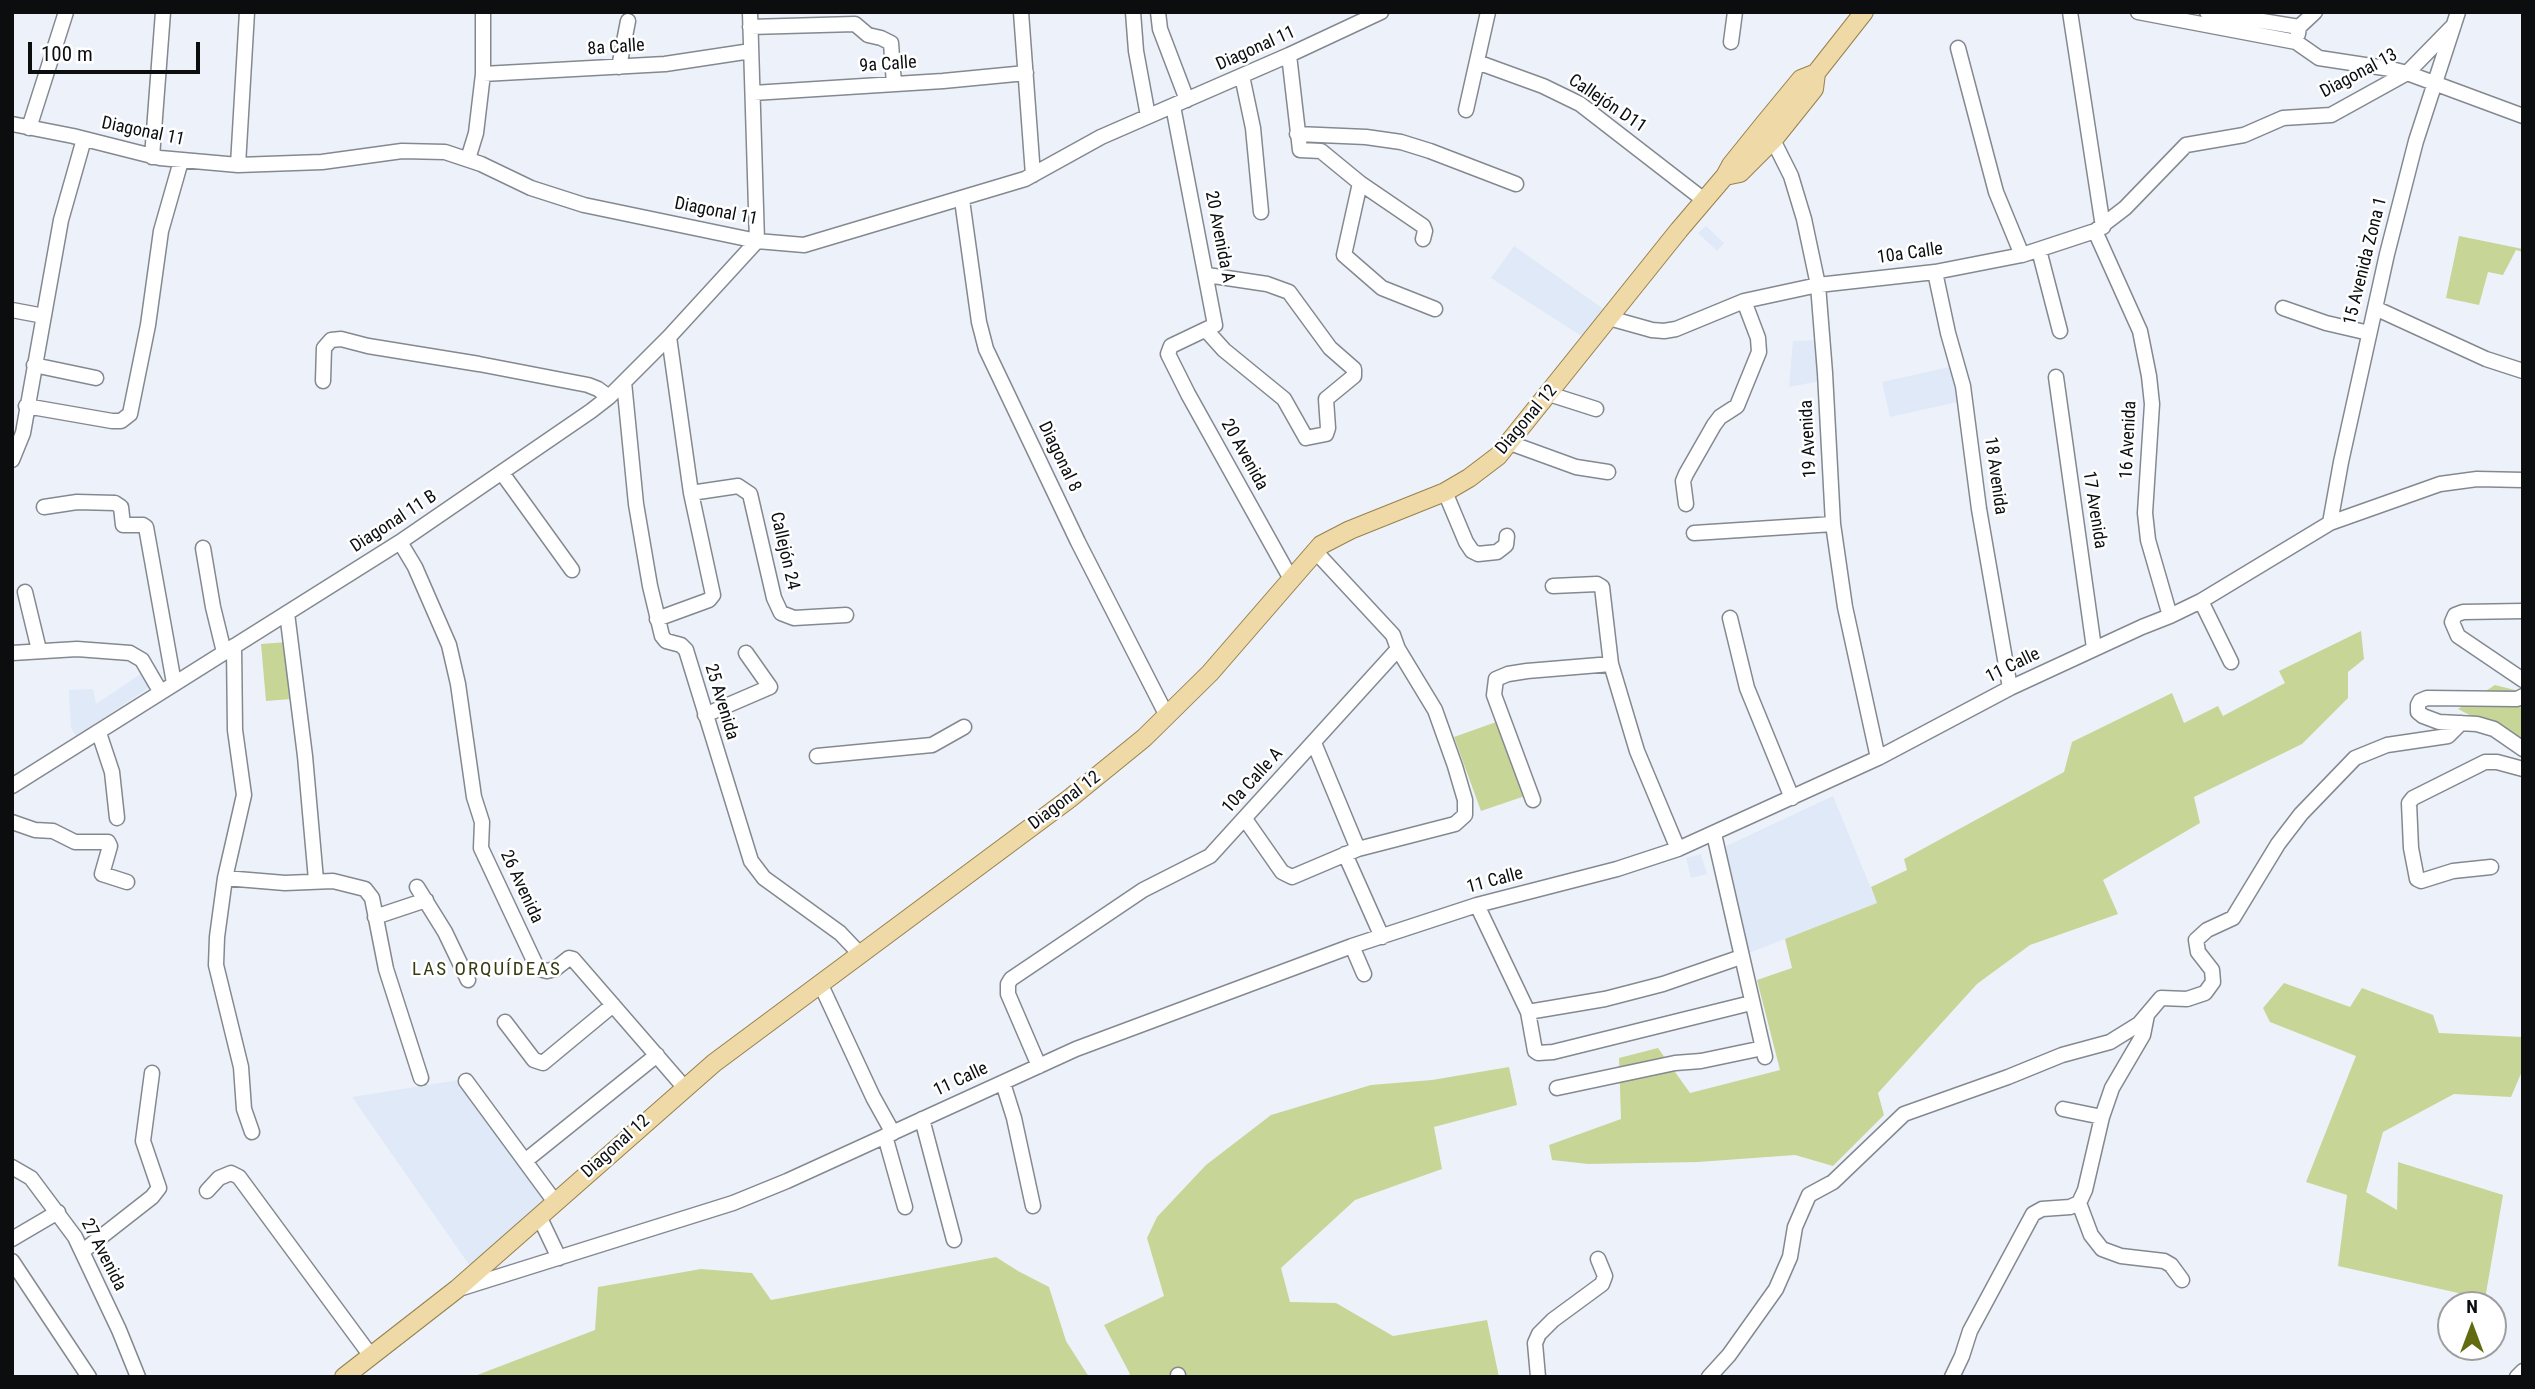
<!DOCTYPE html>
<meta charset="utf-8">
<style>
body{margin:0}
#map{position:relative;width:2535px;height:1389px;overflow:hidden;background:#edf2fa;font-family:"Roboto Condensed",sans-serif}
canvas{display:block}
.frame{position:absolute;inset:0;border:14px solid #0b0d0f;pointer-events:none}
.north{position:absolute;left:2437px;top:1291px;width:70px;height:70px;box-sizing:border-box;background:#fff;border:2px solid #9d9e9f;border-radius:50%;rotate:0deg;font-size:19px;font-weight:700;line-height:28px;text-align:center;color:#0b0d0f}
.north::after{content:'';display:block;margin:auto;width:24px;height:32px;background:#636b11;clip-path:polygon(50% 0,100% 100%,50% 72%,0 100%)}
.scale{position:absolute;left:28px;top:42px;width:172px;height:32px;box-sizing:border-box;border:4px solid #0b0d0f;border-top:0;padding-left:9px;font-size:21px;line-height:24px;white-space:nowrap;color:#0b0d0f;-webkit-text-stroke:5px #fff;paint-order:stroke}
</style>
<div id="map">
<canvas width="2535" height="1389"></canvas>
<div class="frame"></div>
<div class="north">N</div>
<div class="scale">100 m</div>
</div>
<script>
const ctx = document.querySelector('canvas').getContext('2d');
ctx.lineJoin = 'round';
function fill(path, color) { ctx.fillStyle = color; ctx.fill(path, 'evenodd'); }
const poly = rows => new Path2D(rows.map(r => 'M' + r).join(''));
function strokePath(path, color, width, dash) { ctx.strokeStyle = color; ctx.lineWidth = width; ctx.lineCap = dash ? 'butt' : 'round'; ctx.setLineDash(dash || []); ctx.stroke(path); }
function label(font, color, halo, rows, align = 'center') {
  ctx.font = font + ' "Roboto Condensed",sans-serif'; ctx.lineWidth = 5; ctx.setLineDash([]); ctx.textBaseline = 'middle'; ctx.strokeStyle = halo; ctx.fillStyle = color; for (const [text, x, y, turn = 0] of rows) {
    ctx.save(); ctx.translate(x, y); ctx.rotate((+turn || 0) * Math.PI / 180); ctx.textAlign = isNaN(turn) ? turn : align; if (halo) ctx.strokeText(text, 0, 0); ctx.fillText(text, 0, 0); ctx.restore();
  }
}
const built = poly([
 [1706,226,1724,243,1717,251,1698,233],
 [1514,246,1605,310,1583,337,1491,278],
 [1817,340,1825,380,1789,387,1793,341],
 [1954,366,1962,401,1890,417,1882,382],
 [142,673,150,687,76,736,71,728,69,690,93,689,96,704],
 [1833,796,1877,903,1749,953,1724,847],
 [1701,854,1707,874,1691,878,1686,858],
 [459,1080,548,1198,472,1269,352,1097]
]);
const green = poly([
 [2459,236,2523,249,2523,252,2516,250,2503,275,2488,272,2479,305,2446,298],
 [2361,631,2364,659,2348,672,2348,698,2302,744,2194,797,2200,823,2103,880,2118,914,2030,945,1977,984,1878,1093,1884,1115,1833,1166,1795,1155,1698,1162,1588,1164,1552,1160,1549,1145,1621,1119,1619,1058,1658,1048,1690,1093,1780,1070,1757,980,1792,968,1785,939,1877,903,1871,887,1907,870,1904,859,2064,772,2072,742,2172,693,2184,723,2218,706,2223,716,2285,683,2279,671],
 [287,642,292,699,266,701,261,644],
 [2495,685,2523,692,2523,745,2515,739,2458,709],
 [1499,721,1525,796,1481,811,1454,737],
 [2284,983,2350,1007,2362,988,2433,1015,2439,1033,2523,1037,2523,1069,2511,1097,2454,1094,2383,1132,2366,1192,2397,1210,2398,1162,2503,1195,2485,1299,2338,1266,2347,1195,2306,1182,2356,1056,2270,1022,2263,1008],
 [1509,1067,1517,1105,1434,1127,1442,1169,1355,1200,1281,1268,1290,1302,1336,1303,1393,1336,1487,1320,1499,1377,1127,1377,1130,1374,1104,1325,1164,1296,1147,1238,1157,1217,1206,1165,1271,1115,1371,1085,1432,1080],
 [996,1257,1018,1271,1049,1287,1066,1341,1089,1377,859,1377,852,1375,851,1377,472,1377,595,1330,598,1287,701,1269,752,1273,771,1300]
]);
const minor = poly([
 [750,12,757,241],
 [1021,12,1033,175],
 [1133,12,1136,51,1148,116],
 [1158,12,1160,29,1187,100],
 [2070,12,2103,227],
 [2138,12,2296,42,2319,58,2391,69,2407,73,2523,116],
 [2207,12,2299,27],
 [750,27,855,24,868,35,881,38,891,43,894,84],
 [2298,34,2299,27,2315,12],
 [1731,42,1735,12],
 [1958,48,1996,192,2022,255],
 [1289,55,1300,150,1321,151,1360,183,1423,226,1425,231,1423,239],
 [1477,62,1543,86,1580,104,1704,200],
 [619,67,628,21],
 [483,74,665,64,751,51],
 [1242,76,1253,128,1261,212],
 [753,93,943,81,1026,73],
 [1173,106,1215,325,1171,346,1168,354,1188,394,1291,579],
 [1466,110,1488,12],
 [12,124,73,136,160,158,238,165,322,162,402,151,445,152,481,164,531,188,584,205,757,241,804,245,1025,179,1101,137,1289,55,1381,12],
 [29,128,66,12],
 [1769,132,1791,176,1804,219,1818,285,1825,373,1833,524,1845,607,1878,758],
 [1297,134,1366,137,1401,142,1430,151,1516,184],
 [152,157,163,12],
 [468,159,476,133,483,74,483,12],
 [238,165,247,12],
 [1360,183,1344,255,1382,288,1435,309],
 [962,200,979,322,986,349,1078,542,1167,716],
 [2095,231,2140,331,2149,376,2152,404,2145,513,2148,540,2170,616],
 [2039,250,2060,331],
 [1935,272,1948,333,1963,386,1979,509,2010,688],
 [2283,308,2326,323,2369,333],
 [2375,308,2486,359,2523,371],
 [12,310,44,316],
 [1609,318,1652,330,1664,331,1676,329,1744,301,1818,285,1935,272,2022,255,2095,231,2125,208,2186,145,2244,135,2283,118,2331,115,2407,73,2454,25],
 [1206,330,1224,350,1284,399,1306,438,1326,434,1328,428,1326,399,1354,376,1354,369,1330,348,1289,292,1267,284,1207,275],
 [34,365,96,378],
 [2056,377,2094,648],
 [323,381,324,348,331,340,341,339,368,346,479,364,588,385,598,389,609,397],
 [624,382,636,504,650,586,662,636,666,641,681,645,686,650,751,861,764,878,840,933,859,953],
 [1549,394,1596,409],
 [26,406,112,421,121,421,130,414,148,325,161,231,181,161],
 [1510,443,1576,467,1608,472],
 [12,460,23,433,61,220,84,139],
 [502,473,572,570],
 [1445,492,1466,542,1472,551,1478,554,1497,552,1506,545,1507,536],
 [691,493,738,486,750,494,774,598,781,613,794,618,846,615],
 [1686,504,1683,481,1686,474,1714,425,1720,417,1737,406,1759,352,1758,338,1744,301],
 [44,507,77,502,115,503,121,507,123,525,143,525,146,527,174,683],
 [2330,523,2341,462,2387,254,2416,141,2458,12],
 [1694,533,1833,524],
 [400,542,415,567,449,645,458,684,474,797,482,822,481,848,535,963,539,969,547,971,555,969,569,958,573,959,684,1087],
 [203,548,213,607,224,652],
 [1553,586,1597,584,1602,587,1611,664,1637,751,1678,849],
 [25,592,39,650],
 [2201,601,2231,662],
 [2523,611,2463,612,2455,615,2452,622,2458,636,2523,680],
 [287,613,305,756,316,880],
 [1730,618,1747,688,1792,798],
 [657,619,709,600,713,595,691,493,669,337],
 [234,646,235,730,244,795,225,878,217,937,216,965,241,1067,244,1109,252,1132],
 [12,653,77,649,130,653,142,660,160,691],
 [2523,696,2517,699,2427,698,2420,701,2418,705,2418,712,2423,716,2439,722,2477,724,2494,729,2523,749],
 [705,715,770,687,746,653],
 [99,733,112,772,117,818],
 [1314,743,1358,849],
 [817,756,932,745,964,727],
 [12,786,400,542,591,411,609,397,669,337,757,241],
 [1533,800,1494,695,1496,679,1508,674,1527,671,1611,664],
 [1245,819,1282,872,1292,877,1358,849,1455,824,1465,815,1465,800,1455,766,1435,710,1398,649,1393,635,1315,551],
 [12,822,35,830,53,831,75,842,108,842,110,846,102,874,127,882],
 [1714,834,1765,1057],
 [1345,854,1382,937],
 [2491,867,2453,871,2421,881,2417,879,2411,848,2409,803,2413,798,2485,762,2497,762,2523,769],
 [225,878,285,883,333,881,365,889,372,898,386,969,421,1078],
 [417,887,445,932,468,980],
 [1477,905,1528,1012,1535,1051,1538,1053,1553,1052,1751,1003],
 [375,917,426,900],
 [1352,946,1364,974],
 [820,983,873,1097,893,1133],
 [1528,1012,1605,999,1663,984,1741,957],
 [505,1022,534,1060,543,1063,613,1005],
 [1039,1066,1008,994,1008,984,1011,979,1143,890,1210,856,1398,649],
 [466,1081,555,1202],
 [1003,1083,1014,1118,1033,1206],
 [1557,1088,1675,1063,1701,1061,1763,1048],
 [2063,1109,2102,1117],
 [922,1119,954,1240],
 [885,1136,905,1207],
 [525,1161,657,1055],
 [12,1167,31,1178,75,1237,119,1330,138,1377],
 [207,1191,219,1178,231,1173,239,1177,371,1356],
 [2079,1203,2091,1235,2102,1249,2121,1256,2164,1261,2171,1265,2182,1280],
 [539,1216,559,1258],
 [12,1239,58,1212],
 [83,1251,152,1197,159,1188,143,1141,152,1073],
 [12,1261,89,1377],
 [462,1288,733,1203,787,1181,1076,1049,1352,946,1477,905,1617,869,1678,849,1878,758,2010,688,2142,627,2170,616,2201,601,2330,523,2440,484,2477,479,2523,480],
 [1178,1377,1178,1375],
 [1538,1377,1535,1343,1539,1334,1553,1320,1602,1284,1605,1276,1598,1259],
 [1709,1377,1729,1355,1776,1289,1790,1257,1795,1227,1809,1195,1833,1182,1904,1114,2008,1077,2062,1055,2110,1042,2139,1024,2161,998,2187,999,2205,993,2213,982,2212,970,2198,952,2196,940,2207,930,2233,918,2278,844,2301,814,2355,758,2387,745,2448,736,2461,723],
 [1952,1377,1962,1356,1970,1331,2033,1214,2042,1209,2070,1207,2079,1203,2085,1190,2102,1117,2112,1088,2143,1035,2147,1015],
 [2517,1377,2523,1371]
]);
const major = poly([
 [1725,176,1740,173,1774,139,1814,89,1816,73,1864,12],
 [344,1377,457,1289,714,1063,1069,799,1144,738,1210,673,1321,545,1350,530,1445,492,1469,478,1498,456,1679,230,1725,176,1731,165,1764,124,1801,79,1816,73]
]);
const streetNames = [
 ["8a Calle",616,48,-4],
 ["Diagonal 11",1256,49,-24],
 ["9a Calle",888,65,-4],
 ["Diagonal 13",2359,74,-28],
 ["Callejón D11",1607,104,34],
 ["Diagonal 11",143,132,12],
 ["Diagonal 11",716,212,11],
 ["20 Avenida A",1219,237,79],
 ["10a Calle",1910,254,-8],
 ["15 Avenida Zona 1",2366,261,-76],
 ["Diagonal 12",1527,420,-50],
 ["19 Avenida",1809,439,-93],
 ["16 Avenida",2129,440,-87],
 ["20 Avenida",1244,455,61],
 ["Diagonal 8",1059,457,64],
 ["18 Avenida",1995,476,82],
 ["17 Avenida",2094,510,81],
 ["Diagonal 11 B",394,522,-33],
 ["Callejón 24",784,551,77],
 ["11 Calle",2013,666,-26],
 ["25 Avenida",721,702,73],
 ["10a Calle A",1253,781,-48],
 ["Diagonal 12",1065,801,-37],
 ["11 Calle",1495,881,-15],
 ["26 Avenida",521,887,65],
 ["11 Calle",961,1080,-25],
 ["Diagonal 12",616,1147,-42],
 ["27 Avenida",103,1255,63]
];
const neighbourhoodNames = [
 ["LAS ORQUÍDEAS",487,970]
];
fill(built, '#dfe9f8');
fill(green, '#c7d597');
strokePath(minor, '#848990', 17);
strokePath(major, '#97814c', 20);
strokePath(minor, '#fff', 14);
strokePath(major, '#eed9a7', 18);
label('18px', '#0b0d0f', '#fff', streetNames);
ctx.letterSpacing = '2px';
label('19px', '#363b13', '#fff', neighbourhoodNames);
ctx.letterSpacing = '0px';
</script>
